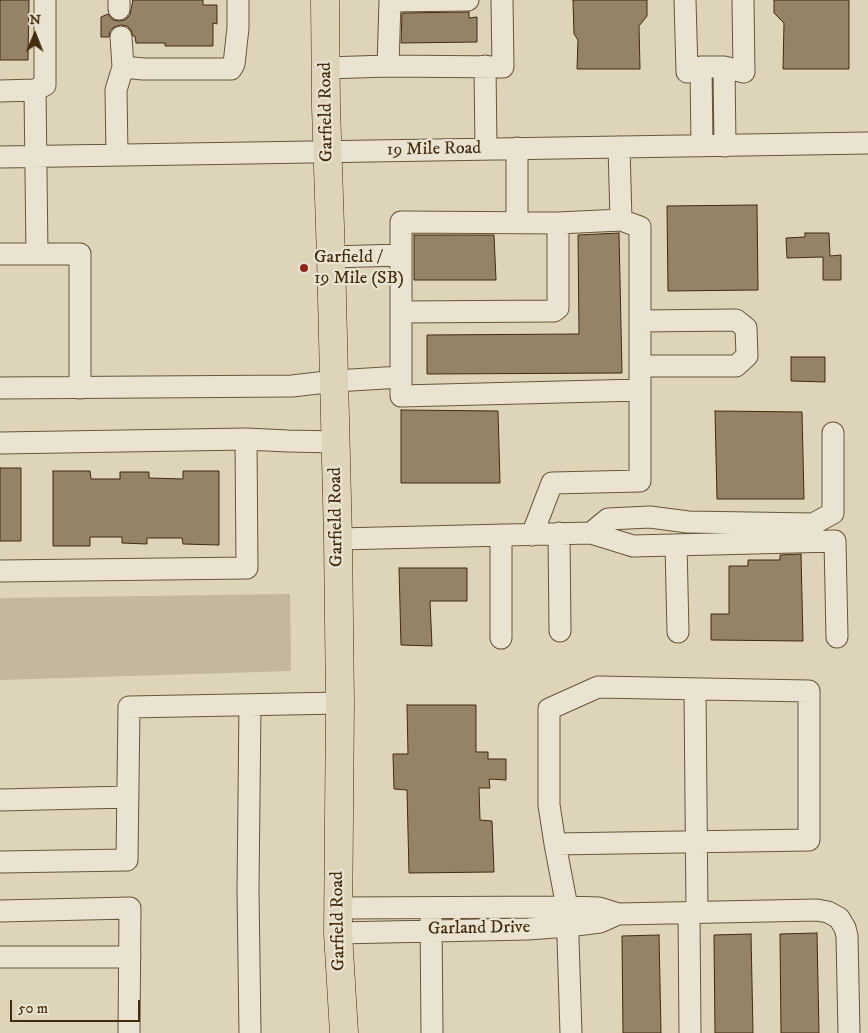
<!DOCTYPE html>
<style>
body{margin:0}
#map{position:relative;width:868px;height:1033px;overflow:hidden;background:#ded4ba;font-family:"IM FELL DW Pica",serif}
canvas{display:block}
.north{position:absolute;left:10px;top:10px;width:50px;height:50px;-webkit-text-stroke:4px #eae3d2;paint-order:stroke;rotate:1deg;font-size:14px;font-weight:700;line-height:20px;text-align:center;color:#432b0d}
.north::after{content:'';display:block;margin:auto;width:18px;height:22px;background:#432b0d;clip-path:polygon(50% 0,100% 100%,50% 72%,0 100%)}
.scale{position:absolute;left:10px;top:1000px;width:130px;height:22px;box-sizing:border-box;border:2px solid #432b0d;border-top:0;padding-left:6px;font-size:15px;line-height:18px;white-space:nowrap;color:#432b0d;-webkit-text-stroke:4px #eae3d2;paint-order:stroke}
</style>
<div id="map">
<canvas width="868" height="1033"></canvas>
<div class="north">N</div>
<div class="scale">50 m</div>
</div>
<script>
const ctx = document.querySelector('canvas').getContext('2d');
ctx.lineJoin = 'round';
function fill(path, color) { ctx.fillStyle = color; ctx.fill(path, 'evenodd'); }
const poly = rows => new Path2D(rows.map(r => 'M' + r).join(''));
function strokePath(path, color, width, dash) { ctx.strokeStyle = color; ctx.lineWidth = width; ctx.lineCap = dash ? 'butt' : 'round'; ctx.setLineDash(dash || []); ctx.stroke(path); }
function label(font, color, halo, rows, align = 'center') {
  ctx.font = font + ' "IM FELL DW Pica",serif'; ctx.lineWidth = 4.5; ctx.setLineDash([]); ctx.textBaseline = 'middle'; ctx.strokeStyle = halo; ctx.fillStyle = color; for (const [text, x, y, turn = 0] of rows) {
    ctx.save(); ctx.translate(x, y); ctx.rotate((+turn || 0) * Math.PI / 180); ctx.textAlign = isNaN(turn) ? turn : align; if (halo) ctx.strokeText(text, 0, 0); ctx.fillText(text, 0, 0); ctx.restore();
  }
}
const green = poly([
 [290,594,291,671,0,680,0,598]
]);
const building = poly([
 [0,0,29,0,28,60,0,60,0,0],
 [133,0,203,0,203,5,217,5,217,24,213,23,213,46,165,46,165,43,136,43,135,36,133,36,131,30,127,26,121,25,114,27,110,31,109,37,101,37,101,17,108,14,113,20,119,21,125,20,130,15,133,0],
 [573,0,647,0,647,16,639,26,640,69,577,69,578,40,574,34,573,0],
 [774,0,849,0,849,69,783,69,784,23,774,13,774,0],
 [469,12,469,18,477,17,477,42,401,43,402,13,469,12],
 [757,205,758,290,668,291,667,206,757,205],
 [619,233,622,373,427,374,427,335,579,334,578,235,619,233],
 [805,233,829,233,830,256,841,255,841,280,823,280,823,257,787,258,786,238,805,237,805,233],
 [414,235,494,235,496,280,414,280,414,235],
 [791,357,825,357,825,382,791,381,791,357],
 [401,410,498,411,500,483,401,483,401,410],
 [715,411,802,412,804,499,717,499,715,411],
 [0,468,21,468,21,541,0,541,0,468],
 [53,471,90,471,91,479,120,479,120,472,149,472,149,478,183,479,183,471,219,471,219,545,183,544,182,538,147,538,147,544,122,543,122,537,90,537,90,546,53,546,53,471],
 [801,554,803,641,711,640,711,614,729,614,729,566,748,566,748,560,780,560,780,555,801,554],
 [399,568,467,568,467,601,430,601,432,646,401,645,399,568],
 [407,705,476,705,476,752,488,752,488,759,506,759,506,780,489,779,490,788,479,788,480,820,492,821,494,872,409,873,407,790,394,789,393,754,408,754,407,705],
 [817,933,819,1033,781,1033,780,934,817,933],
 [751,934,753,1033,715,1033,714,935,751,934],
 [659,935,661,1033,623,1033,622,936,659,935]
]);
const minor = poly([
 [119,0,119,9],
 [468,0,390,1,388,66,503,67,502,0],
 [685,0,687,72,701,67,724,67,744,72,743,0],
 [121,37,123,67],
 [485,66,486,148],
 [701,67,702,146],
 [724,67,725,146],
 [326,68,388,66],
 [0,91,35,90],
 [517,148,517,222],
 [117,154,116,90,123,67,143,69,231,69,234,64,238,28,238,0],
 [0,157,868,143],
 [621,220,558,223,401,222,401,396,640,390],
 [0,254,37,254,35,90,45,85,45,0],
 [37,254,80,254,80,388],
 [331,257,401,255],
 [401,312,554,311,558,308,558,223],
 [640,321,736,320,746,328,747,356,736,366,640,366],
 [0,388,292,386,335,381,401,377],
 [0,443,246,439,288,441,336,442],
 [559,533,560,631],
 [591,533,608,519,650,517,688,522,813,524,833,513,833,433],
 [501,535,501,638],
 [532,535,552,483,640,481,640,227,621,220,619,147],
 [338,539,591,533,633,546,835,541,837,637],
 [676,545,678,632],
 [0,571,247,568,246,439],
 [695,689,697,912],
 [250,705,248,890,250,1033],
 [0,800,128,797],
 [555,844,809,840,809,691,598,687,549,709,549,805,555,844,567,907,571,1033],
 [0,862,127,860,129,707,340,703],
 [338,908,567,907,599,908,618,914,817,910,828,912,839,918,845,928,847,936,849,1033],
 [0,911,130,908,129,1033],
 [689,912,690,1033],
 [431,916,432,1033],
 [338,933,528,929,568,926,600,922,618,914],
 [0,957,130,957]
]);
const major = poly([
 [325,0,326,107,331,257,338,539,340,703,338,933,344,1033]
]);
const markers = [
 [304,268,5,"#8f2418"]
];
const streetNames = [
 ["Garfield Road",327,112,-91],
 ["19 Mile Road",434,150,-1],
 ["Garfield Road",337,517,-91],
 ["Garfield Road",339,921,-91],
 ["Garland Drive",479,929,-1]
];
const poiNames = [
 ["Garfield /",314,258],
 ["19 Mile (SB)",314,279]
];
fill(green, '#c4b79d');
fill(building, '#948367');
strokePath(building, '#432b0d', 1);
strokePath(minor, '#6a5538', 23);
strokePath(major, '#432b0d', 29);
strokePath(minor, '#eae3d2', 21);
strokePath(major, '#ded4ba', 28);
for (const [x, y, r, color] of markers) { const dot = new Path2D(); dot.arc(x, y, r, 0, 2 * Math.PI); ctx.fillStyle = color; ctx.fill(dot); strokePath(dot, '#eae3d2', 2); }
label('18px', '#432b0d', '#eae3d2', streetNames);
label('18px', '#432b0d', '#eae3d2', poiNames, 'left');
</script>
